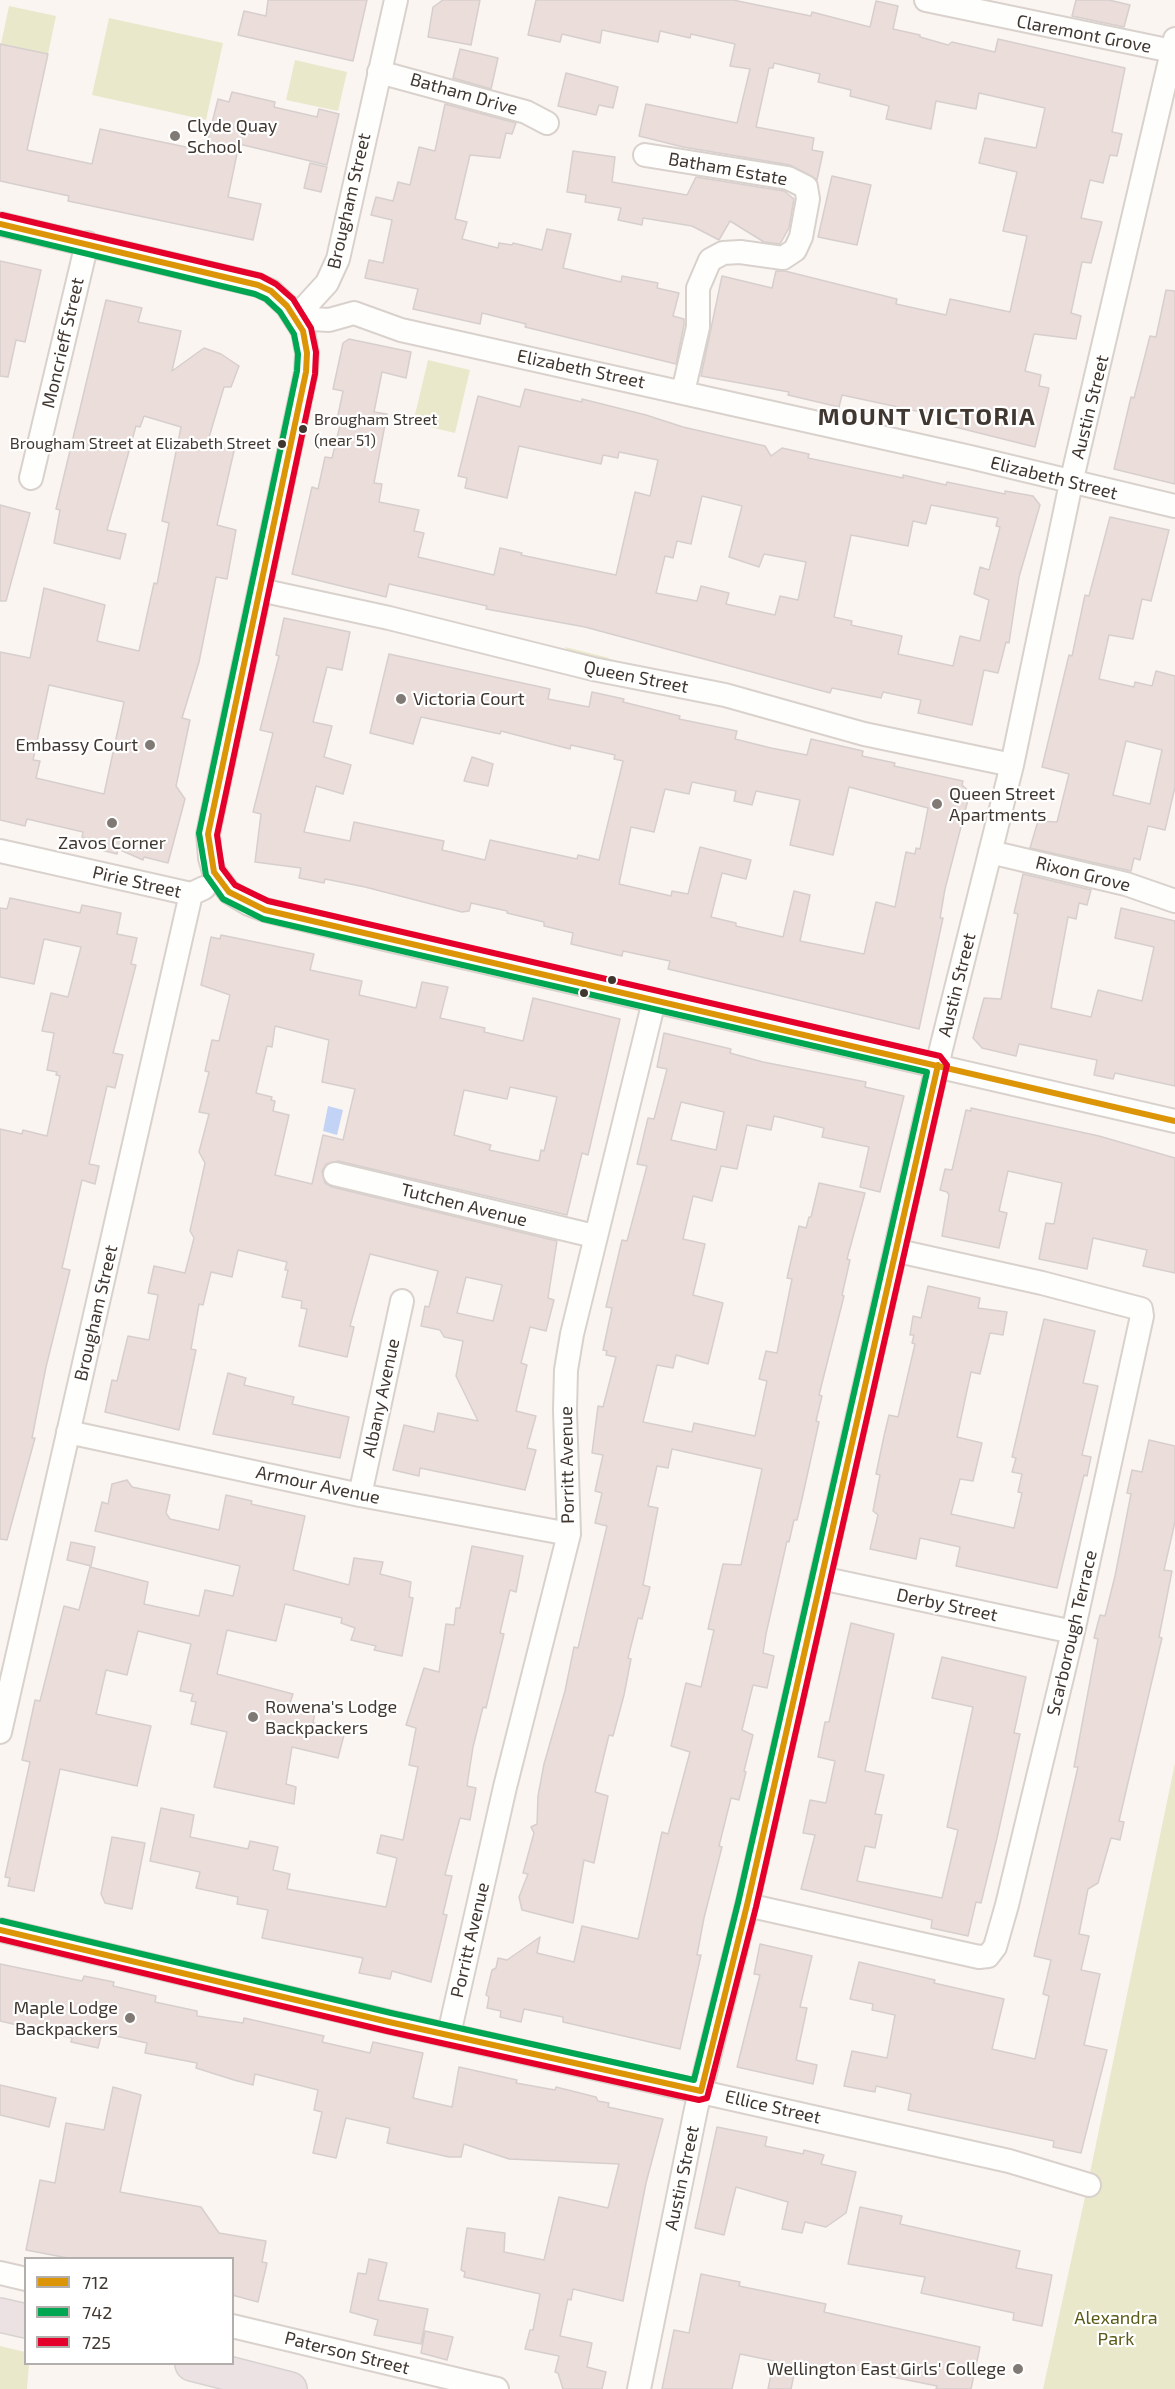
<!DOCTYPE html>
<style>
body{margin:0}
#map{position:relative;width:1175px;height:2389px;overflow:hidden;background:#fbf5f2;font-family:"Exo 2",sans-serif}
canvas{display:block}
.legend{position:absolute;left:24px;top:2257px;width:210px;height:108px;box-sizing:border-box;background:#fff;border:2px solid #b3afac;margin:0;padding:8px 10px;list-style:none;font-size:18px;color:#403730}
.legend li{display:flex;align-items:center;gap:12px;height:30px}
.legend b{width:30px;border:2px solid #b3afac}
</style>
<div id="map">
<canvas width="1175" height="2389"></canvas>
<ul class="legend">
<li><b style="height:8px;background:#dc9507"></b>712</li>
<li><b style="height:8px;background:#00a651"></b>742</li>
<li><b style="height:8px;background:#e4002b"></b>725</li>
</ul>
</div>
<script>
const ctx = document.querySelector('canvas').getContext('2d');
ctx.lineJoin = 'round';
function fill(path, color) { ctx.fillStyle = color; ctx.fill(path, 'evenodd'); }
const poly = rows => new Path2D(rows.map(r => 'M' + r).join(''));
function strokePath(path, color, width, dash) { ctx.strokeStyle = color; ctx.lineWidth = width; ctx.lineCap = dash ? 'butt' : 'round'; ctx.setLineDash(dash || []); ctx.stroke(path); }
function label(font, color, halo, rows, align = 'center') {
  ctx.font = font + ' "Exo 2",sans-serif'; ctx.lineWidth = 4.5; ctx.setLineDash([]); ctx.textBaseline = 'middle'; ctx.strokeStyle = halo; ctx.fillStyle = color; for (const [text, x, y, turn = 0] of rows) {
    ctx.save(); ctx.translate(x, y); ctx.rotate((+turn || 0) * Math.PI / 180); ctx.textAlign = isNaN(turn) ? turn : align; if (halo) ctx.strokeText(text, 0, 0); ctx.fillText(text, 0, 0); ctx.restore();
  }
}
const green = poly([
 [9,6,56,16,48,54,1,44],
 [109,18,223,43,206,120,92,95],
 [295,60,347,72,338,111,286,100],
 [428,360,470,370,455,433,413,423],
 [565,647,609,658,607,666,573,659],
 [1175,1763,1175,2389,1043,2389,1085,2197],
 [0,2346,25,2352,26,2364,29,2364,27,2389,0,2389]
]);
const water = poly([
 [328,1106,343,1110,337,1135,323,1131]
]);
const building = poly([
 [268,0,367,0,353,61,238,35,244,11,266,16,268,0],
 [443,0,480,0,471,45,428,37,433,7,443,0],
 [536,0,733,0,811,16,812,12,870,27,876,1,898,6,893,29,920,35,920,37,948,45,952,42,995,52,998,39,1125,68,1112,132,1122,134,1117,156,1110,155,1103,183,1090,180,1081,218,1102,222,1091,263,1082,262,1071,313,1081,316,1076,339,1034,334,1025,371,1041,375,1039,386,1049,388,1035,447,947,425,948,418,898,407,842,395,839,407,788,395,789,392,701,376,722,276,772,288,776,271,785,271,897,299,896,304,946,315,950,299,1010,312,1027,236,1003,231,1017,172,979,163,985,138,1036,148,1045,108,979,93,976,109,936,101,931,129,886,119,889,106,850,96,851,90,818,82,820,74,774,63,773,68,769,68,756,127,814,138,812,150,823,152,817,180,790,165,683,147,639,136,646,104,737,123,750,69,730,66,735,44,691,34,690,38,660,31,658,42,602,30,600,43,562,34,560,42,528,35,536,0],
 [1076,0,1109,0,1130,5,1124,27,1072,16,1076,0],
 [0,44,48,54,27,150,92,164,100,129,205,151,218,99,229,102,232,92,275,102,274,107,317,117,319,109,339,114,327,165,239,144,228,197,261,204,253,240,68,201,69,196,0,181,0,44],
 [460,49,498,58,491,89,453,78,460,49],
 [566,73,618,87,613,108,599,105,596,115,558,106,566,73],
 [445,104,516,123,512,134,506,133,500,158,470,155,455,219,467,222,462,239,498,248,499,243,512,245,513,243,542,250,547,229,571,234,563,268,621,282,622,276,658,283,657,288,679,293,673,316,684,319,684,325,676,364,525,327,526,324,482,313,480,324,413,309,418,289,365,278,369,260,383,263,392,220,371,215,376,197,393,201,398,182,410,185,419,147,435,151,445,104],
 [573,151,615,157,612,182,687,195,696,177,784,191,794,199,789,228,780,244,764,242,730,221,719,240,692,226,643,218,642,225,618,220,621,208,585,202,586,195,567,192,573,151],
 [310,163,327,167,321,192,304,188,310,163],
 [832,176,871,185,857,245,818,237,832,176],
 [0,261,41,270,25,342,16,340,8,377,0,376,0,261],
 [1166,290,1175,291,1175,484,1114,469,1131,397,1134,398,1150,336,1156,337,1166,290],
 [106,300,142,308,138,322,181,331,172,371,204,348,221,354,239,366,231,387,224,387,207,444,234,451,217,525,236,530,227,579,216,577,199,662,182,718,190,720,176,786,185,799,168,863,144,857,143,860,118,849,117,854,97,849,99,841,82,837,83,832,27,819,25,826,0,820,0,652,30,658,44,588,105,605,97,641,139,651,154,583,157,584,169,523,162,521,181,427,144,416,140,427,136,426,107,530,126,534,120,559,54,543,60,510,56,509,106,300],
 [49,685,124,702,104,794,36,778,40,761,33,760,49,685],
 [349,339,411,352,406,378,382,372,374,412,387,414,374,483,382,484,379,502,419,510,414,531,424,533,418,557,494,575,500,548,522,553,521,555,616,575,635,492,650,496,658,460,619,452,618,458,603,455,601,464,519,446,507,498,465,488,467,478,458,476,478,396,520,407,525,389,582,402,582,399,646,415,683,427,765,446,771,456,782,448,809,454,808,458,903,478,903,475,946,485,947,482,1005,494,1005,491,1033,496,1040,505,1019,577,1009,643,1006,642,998,673,984,670,972,725,918,713,921,700,883,692,881,698,832,688,830,693,585,627,486,609,487,606,389,584,386,597,292,574,312,487,318,489,325,457,332,458,341,421,337,420,343,391,333,389,343,343,349,339],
 [702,496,742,506,729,557,759,567,764,554,806,562,798,600,780,596,775,615,726,604,729,593,701,586,697,601,656,593,665,556,673,558,677,541,691,544,702,496],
 [931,505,998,518,996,526,1000,527,989,570,980,567,974,594,989,600,980,641,960,636,953,666,898,654,902,636,851,625,852,621,834,617,851,535,908,546,913,521,926,524,931,505],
 [0,505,30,513,6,601,0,601,0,505],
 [1110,517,1169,530,1151,601,1142,599,1133,639,1109,635,1099,679,1134,687,1135,682,1152,686,1156,671,1175,676,1175,787,1165,830,1148,826,1140,860,1134,858,1131,871,1030,848,1038,821,1057,822,1069,774,1042,767,1069,655,1072,656,1085,595,1089,596,1110,517],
 [1126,741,1162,750,1150,804,1113,795,1126,741],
 [284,618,350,632,342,670,327,667,313,722,332,726,324,757,351,765,343,794,316,786,304,832,350,841,354,822,444,841,442,850,485,860,490,840,577,859,578,855,599,860,623,761,614,759,615,755,571,745,570,749,501,731,500,734,421,717,413,744,370,733,389,654,550,689,548,699,589,707,592,692,624,699,623,702,680,716,679,719,737,731,735,739,771,748,807,755,811,739,863,751,862,756,895,763,894,766,963,781,962,785,970,792,945,889,940,918,943,918,919,1029,668,969,670,961,623,951,622,956,571,944,573,933,544,926,544,922,507,913,507,911,471,903,469,911,462,912,365,887,325,879,324,883,299,878,301,868,255,862,261,814,253,812,273,733,260,730,279,656,276,655,284,618],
 [692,782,736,791,734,801,752,805,756,791,800,800,790,845,833,855,849,787,928,808,920,849,916,848,915,854,906,852,895,907,876,902,864,954,800,941,810,895,794,891,783,937,736,926,736,923,711,917,722,873,746,879,751,860,700,847,688,894,672,891,671,896,619,884,631,827,654,832,665,789,689,794,692,782],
 [472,757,493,764,488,786,464,781,472,757],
 [1023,874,1091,890,1087,905,1079,903,1076,919,1068,917,1051,1008,1091,1017,1098,990,1142,1001,1154,947,1115,938,1121,908,1175,921,1175,1086,1115,1073,1113,1079,1094,1075,1097,1060,1019,1044,1016,1056,982,1048,973,1038,984,998,1001,999,1018,914,1014,913,1023,874],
 [10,898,80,913,82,905,121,913,117,934,137,938,131,964,136,965,113,1053,123,1055,115,1088,107,1086,89,1164,99,1166,95,1184,82,1180,62,1268,70,1270,46,1367,32,1438,35,1438,7,1540,0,1539,0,1129,22,1134,23,1130,47,1136,60,1076,56,1075,57,1072,47,1070,54,1033,42,1031,51,993,68,997,81,947,44,939,34,984,0,977,0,908,7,909,10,898],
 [221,935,314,954,310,970,362,981,359,995,416,1008,422,982,448,987,440,1018,485,1028,484,1032,523,1041,533,998,620,1019,588,1155,582,1153,567,1215,338,1161,326,1164,322,1171,325,1183,332,1187,557,1241,548,1298,554,1300,546,1331,530,1327,521,1363,527,1365,516,1411,536,1416,527,1448,536,1450,525,1490,420,1468,419,1476,393,1470,404,1425,434,1432,438,1413,478,1421,456,1376,463,1341,444,1337,440,1330,421,1326,425,1306,429,1307,438,1271,370,1254,350,1326,354,1327,347,1357,299,1346,307,1309,301,1308,302,1301,282,1297,288,1270,285,1270,287,1262,238,1250,232,1277,211,1272,203,1305,199,1304,191,1349,196,1350,179,1430,105,1412,112,1380,117,1381,128,1336,149,1340,158,1295,148,1293,154,1266,185,1273,194,1238,190,1231,205,1163,199,1152,209,1114,199,1112,209,1072,205,1071,212,1040,219,1041,230,995,201,985,211,937,220,939,221,935],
 [275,1026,329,1040,322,1082,355,1089,343,1140,323,1135,312,1184,275,1175,289,1115,273,1111,275,1101,271,1100,272,1097,256,1093,267,1046,272,1047,275,1026],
 [510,1087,557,1097,544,1151,541,1150,539,1161,489,1150,491,1145,454,1135,464,1090,507,1099,510,1087],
 [466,1277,502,1285,493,1321,457,1313,466,1277],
 [664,1033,731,1049,730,1053,763,1062,866,1082,865,1087,904,1096,880,1192,860,1187,869,1147,822,1137,824,1128,774,1116,771,1130,747,1125,737,1169,721,1166,712,1201,693,1196,683,1239,705,1244,693,1295,723,1303,708,1364,676,1355,673,1368,657,1365,643,1422,692,1432,694,1423,755,1436,767,1381,759,1379,766,1351,777,1353,792,1279,787,1278,799,1226,806,1228,809,1217,811,1217,819,1183,865,1193,847,1259,850,1260,842,1295,844,1296,819,1395,822,1396,816,1421,819,1422,802,1499,797,1520,794,1520,789,1542,787,1541,766,1634,763,1653,774,1656,767,1688,753,1685,742,1730,753,1735,744,1771,746,1772,739,1800,731,1798,719,1846,722,1847,704,1918,697,1955,701,1955,680,2049,563,2022,563,2017,524,2009,521,2022,500,2017,501,2011,487,2008,489,1997,486,1995,492,1970,496,1968,498,1958,507,1960,540,1937,537,1953,574,1962,582,1926,638,1939,662,1832,668,1834,690,1752,671,1746,686,1683,701,1687,714,1630,708,1629,723,1564,741,1565,762,1469,672,1449,668,1468,657,1466,648,1506,658,1508,643,1585,650,1587,642,1619,638,1618,628,1658,631,1659,624,1695,613,1736,609,1735,595,1792,608,1796,594,1863,584,1860,573,1923,522,1910,519,1897,528,1874,523,1873,534,1833,531,1827,537,1824,538,1796,544,1764,565,1691,574,1647,578,1648,607,1526,595,1523,602,1493,595,1491,603,1455,592,1453,598,1406,603,1407,616,1357,606,1355,607,1351,603,1350,612,1308,606,1307,622,1240,627,1241,647,1166,637,1164,648,1118,654,1119,667,1069,657,1067,664,1033],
 [681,1102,724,1112,716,1150,671,1140,681,1102],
 [971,1108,1099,1136,1175,1158,1175,1273,1143,1266,1147,1250,1093,1238,1087,1269,1039,1259,1046,1223,1054,1224,1062,1183,1008,1171,999,1211,1007,1213,999,1248,942,1236,949,1195,947,1192,940,1190,945,1169,952,1170,966,1110,971,1111,971,1108],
 [928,1286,980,1298,978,1308,1007,1312,1003,1335,990,1333,980,1374,971,1372,957,1437,982,1443,973,1481,960,1479,951,1514,1014,1528,1022,1493,1018,1492,1022,1474,1012,1472,1016,1458,1012,1457,1044,1319,1095,1331,1083,1383,1098,1386,1082,1455,1091,1457,1087,1476,1084,1475,1057,1588,956,1566,960,1547,920,1538,916,1559,870,1549,878,1515,873,1511,880,1475,876,1474,884,1436,889,1415,898,1417,915,1344,912,1343,914,1335,910,1335,913,1316,921,1318,928,1286],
 [228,1373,246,1378,244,1385,294,1397,292,1404,349,1417,340,1458,213,1434,228,1373],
 [1149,1440,1175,1446,1175,1522,1164,1570,1172,1571,1159,1637,1162,1638,1119,1821,1124,1822,1120,1840,1111,1838,1098,1883,1088,1889,1079,1934,1089,1936,1081,1970,1100,1974,1084,2045,1107,2050,1081,2153,1053,2147,1054,2141,908,2110,911,2094,876,2086,875,2092,844,2086,852,2051,887,2058,895,2015,872,2010,873,2004,850,1999,859,1962,935,1980,934,1983,1004,1999,992,2049,1035,2059,1049,1996,1043,1994,1051,1960,1034,1956,1078,1767,1074,1767,1098,1639,1094,1638,1100,1615,1105,1616,1115,1576,1131,1494,1127,1493,1132,1470,1142,1472,1149,1440],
 [127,1480,132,1487,170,1495,166,1513,170,1519,219,1530,226,1495,252,1501,251,1504,305,1516,293,1570,349,1585,354,1558,383,1562,380,1574,411,1582,409,1597,413,1598,402,1656,374,1650,376,1646,351,1640,355,1628,341,1623,342,1618,285,1604,276,1641,227,1630,217,1674,293,1694,289,1706,315,1712,313,1723,345,1731,338,1758,292,1747,286,1784,296,1787,294,1804,214,1787,227,1732,191,1724,196,1702,191,1701,193,1694,180,1691,191,1644,138,1631,127,1675,106,1670,96,1714,151,1726,137,1786,60,1769,34,1891,8,1886,10,1878,5,1877,30,1762,22,1760,35,1700,40,1701,64,1606,79,1610,90,1567,148,1582,144,1604,199,1616,205,1590,233,1596,240,1566,95,1531,102,1502,108,1504,112,1484,127,1480],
 [71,1542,95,1547,91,1566,67,1560,71,1542],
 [472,1546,523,1556,516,1592,510,1590,500,1633,504,1634,486,1708,483,1707,473,1747,467,1786,476,1788,470,1820,460,1818,445,1875,452,1876,443,1914,447,1915,431,1982,392,1971,390,1979,359,1973,363,1958,262,1938,268,1910,237,1904,238,1897,196,1888,200,1872,150,1861,161,1808,194,1815,190,1837,248,1849,250,1841,278,1847,273,1870,290,1874,287,1889,386,1907,397,1858,377,1853,381,1835,403,1840,418,1767,409,1765,416,1728,406,1725,424,1668,439,1672,446,1624,454,1625,456,1608,460,1608,472,1546],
 [851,1623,894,1634,865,1771,884,1775,875,1814,882,1815,875,1848,865,1846,857,1881,942,1898,958,1830,947,1827,973,1707,932,1698,942,1657,1026,1677,1014,1733,1020,1734,997,1838,981,1903,976,1902,968,1936,931,1928,932,1920,801,1889,815,1835,803,1833,810,1800,826,1803,835,1761,818,1757,825,1722,829,1722,851,1623],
 [112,1837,145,1843,132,1909,105,1903,101,1894,112,1837],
 [760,1944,812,1956,800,2007,807,2008,796,2060,817,2065,813,2084,737,2067,760,1975,754,1974,760,1944],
 [0,1964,82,1981,84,1976,114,1982,113,1986,156,1996,155,2002,197,2011,197,2016,243,2023,244,2018,324,2036,322,2042,370,2053,373,2042,423,2053,413,2098,452,2107,459,2067,517,2080,516,2083,555,2090,556,2087,596,2097,598,2101,609,2103,608,2107,663,2119,646,2183,623,2301,573,2289,571,2300,568,2299,560,2336,592,2343,587,2367,606,2372,602,2389,563,2389,558,2373,555,2372,559,2356,525,2349,530,2330,533,2330,540,2294,464,2277,465,2272,461,2270,467,2228,505,2233,504,2252,544,2260,559,2197,608,2208,619,2164,509,2159,464,2144,461,2157,449,2157,387,2143,390,2128,346,2118,336,2158,313,2153,322,2112,314,2110,318,2090,255,2074,253,2085,234,2080,196,2068,197,2063,145,2053,147,2043,102,2033,98,2048,71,2042,72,2038,0,2021,0,1964],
 [0,2085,56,2098,49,2127,0,2115,0,2085],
 [113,2087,141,2095,120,2192,201,2207,219,2233,266,2241,262,2262,267,2263,258,2302,232,2295,232,2259,73,2259,26,2250,40,2180,55,2183,66,2123,104,2130,113,2087],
 [717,2127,767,2137,765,2146,803,2154,804,2150,824,2155,821,2164,856,2172,846,2213,826,2227,805,2222,802,2233,782,2229,788,2202,736,2187,724,2235,695,2228,717,2127],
 [860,2207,902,2216,900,2224,1020,2251,1016,2268,1052,2275,1042,2326,1013,2320,1014,2313,921,2293,925,2277,848,2264,860,2207],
 [369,2259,387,2263,378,2300,428,2309,421,2344,374,2335,378,2320,350,2312,358,2273,366,2274,369,2259],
 [701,2274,740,2282,739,2286,826,2304,824,2312,980,2347,971,2389,936,2389,937,2386,848,2368,846,2376,796,2365,791,2389,768,2389,774,2361,740,2354,732,2389,662,2389,674,2330,689,2333,701,2274],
 [425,2331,453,2337,447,2360,421,2353,425,2331]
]);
const minor = poly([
 [926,0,1172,51],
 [379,72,526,112,547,123],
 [645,155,788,178,806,187,808,199,801,237,795,250,783,258,740,252,723,253,710,260,698,288,698,327,683,392],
 [0,224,258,285,271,291,287,306,303,331,307,353,306,372,208,834,210,858,214,872,229,892,249,904,265,910,385,939,1175,1121],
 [295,318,329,320,354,313,401,330,970,457,1175,506],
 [295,318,327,283,338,259,396,0],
 [31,478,87,243],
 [260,590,389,618,593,669,725,695,864,734,1012,765],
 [0,851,191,894,204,888],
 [990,852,1126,884,1175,901],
 [335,1174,594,1236],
 [68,1432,360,1495,569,1534],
 [360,1495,402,1301],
 [821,1578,1073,1632],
 [0,1732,191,894],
 [747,1905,979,1957,988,1956,995,1947,1007,1905,1073,1632,1142,1316,1141,1309,1042,1283,898,1251],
 [0,1930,389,2022,1009,2161,1089,2185],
 [449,2034,505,1787,569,1534,565,1410,566,1370,572,1334,654,1001],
 [0,2273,26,2279],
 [232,2326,497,2389],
 [639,2389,696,2109,747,1905,941,1049,1012,765,1071,483,1175,39]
]);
const highway = poly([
 [0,2315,26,2321],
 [192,2364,290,2389]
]);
const bus1 = poly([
 [0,224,258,285,271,291,287,306,303,331,307,353,306,372,208,834,214,872,229,892,265,910,1175,1121],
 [0,1930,389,2022,701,2091,747,1905,938,1065]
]);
const bus2 = poly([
 [0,233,255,294,266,299,280,312,294,334,298,354,297,371,199,833,206,875,223,899,263,919,927,1072,738,1903,694,2080,391,2013,2,1921]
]);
const bus3 = poly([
 [0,1939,387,2031,699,2100,707,2098,756,1907,947,1065,940,1056,268,901,235,885,222,868,217,835,315,374,316,352,311,328,293,299,276,284,261,276,2,215]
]);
const markers = [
 [175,136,6,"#817a74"],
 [303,429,5,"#403730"],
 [282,444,5,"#403730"],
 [401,699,6,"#817a74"],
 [150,745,6,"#817a74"],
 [937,804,6,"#817a74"],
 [112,823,6,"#817a74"],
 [612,980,5,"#403730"],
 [584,993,5,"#403730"],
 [253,1717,6,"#817a74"],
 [130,2018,6,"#817a74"],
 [1018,2369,6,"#817a74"]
];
const busNames = [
 ["Brougham Street",314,420],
 ["(near 51)",314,441],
 ["Brougham Street at Elizabeth Street",271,444,"right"]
];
const streetNames = [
 ["Claremont Grove",1084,34,11],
 ["Batham Drive",464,94,16],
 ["Batham Estate",728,169,10],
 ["Brougham Street",349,201,-77],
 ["Moncrieff Street",63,343,-77],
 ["Elizabeth Street",581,369,12],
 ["Austin Street",1090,407,-76],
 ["Elizabeth Street",1054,478,14],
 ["Queen Street",636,677,11],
 ["Rixon Grove",1083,874,14],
 ["Pirie Street",137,882,13],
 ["Austin Street",957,985,-76],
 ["Tutchen Avenue",464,1205,14],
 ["Brougham Street",96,1313,-77],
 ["Albany Avenue",381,1398,-78],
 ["Porritt Avenue",567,1465,-91],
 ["Armour Avenue",318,1485,12],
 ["Derby Street",947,1605,12],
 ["Scarborough Terrace",1072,1633,-77],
 ["Porritt Avenue",470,1940,-77],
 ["Ellice Street",773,2107,13],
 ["Austin Street",682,2178,-78],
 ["Paterson Street",347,2353,14]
];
const poiNames = [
 ["Clyde Quay",187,126],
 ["School",187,147],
 ["Victoria Court",413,699],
 ["Embassy Court",138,745,"right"],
 ["Queen Street",949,794],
 ["Apartments",949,815],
 ["Zavos Corner",112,843,"center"],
 ["Rowena's Lodge",265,1707],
 ["Backpackers",265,1728],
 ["Maple Lodge",118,2008,"right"],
 ["Backpackers",118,2029,"right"],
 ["Wellington East Girls' College",1006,2369,"right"]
];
const parkNames = [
 ["Alexandra",1116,2318],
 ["Park",1116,2339]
];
const districtNames = [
 ["MOUNT VICTORIA",927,417]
];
fill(green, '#e9e8cb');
fill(water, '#c2d3f6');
fill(building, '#eaddda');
strokePath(building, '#d7cfcd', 1.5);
strokePath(minor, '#d9d1cc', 26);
strokePath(highway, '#d7d3d1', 36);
strokePath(minor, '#fefefd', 22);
strokePath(highway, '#ece1e3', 33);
strokePath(bus1, '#dc9507', 6);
strokePath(bus2, '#00a651', 6);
strokePath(bus3, '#e4002b', 6);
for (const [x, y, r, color] of markers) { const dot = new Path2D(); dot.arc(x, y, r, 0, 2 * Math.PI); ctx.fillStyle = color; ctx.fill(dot); strokePath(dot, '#fff', 2); }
label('16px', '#403730', '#fff', busNames, 'left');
label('18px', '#403730', '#fff', streetNames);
label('18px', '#403730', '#fff', poiNames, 'left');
label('18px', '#5a5a17', '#fff', parkNames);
ctx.letterSpacing = '1.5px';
label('bold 24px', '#403730', '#fff', districtNames);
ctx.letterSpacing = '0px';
</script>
